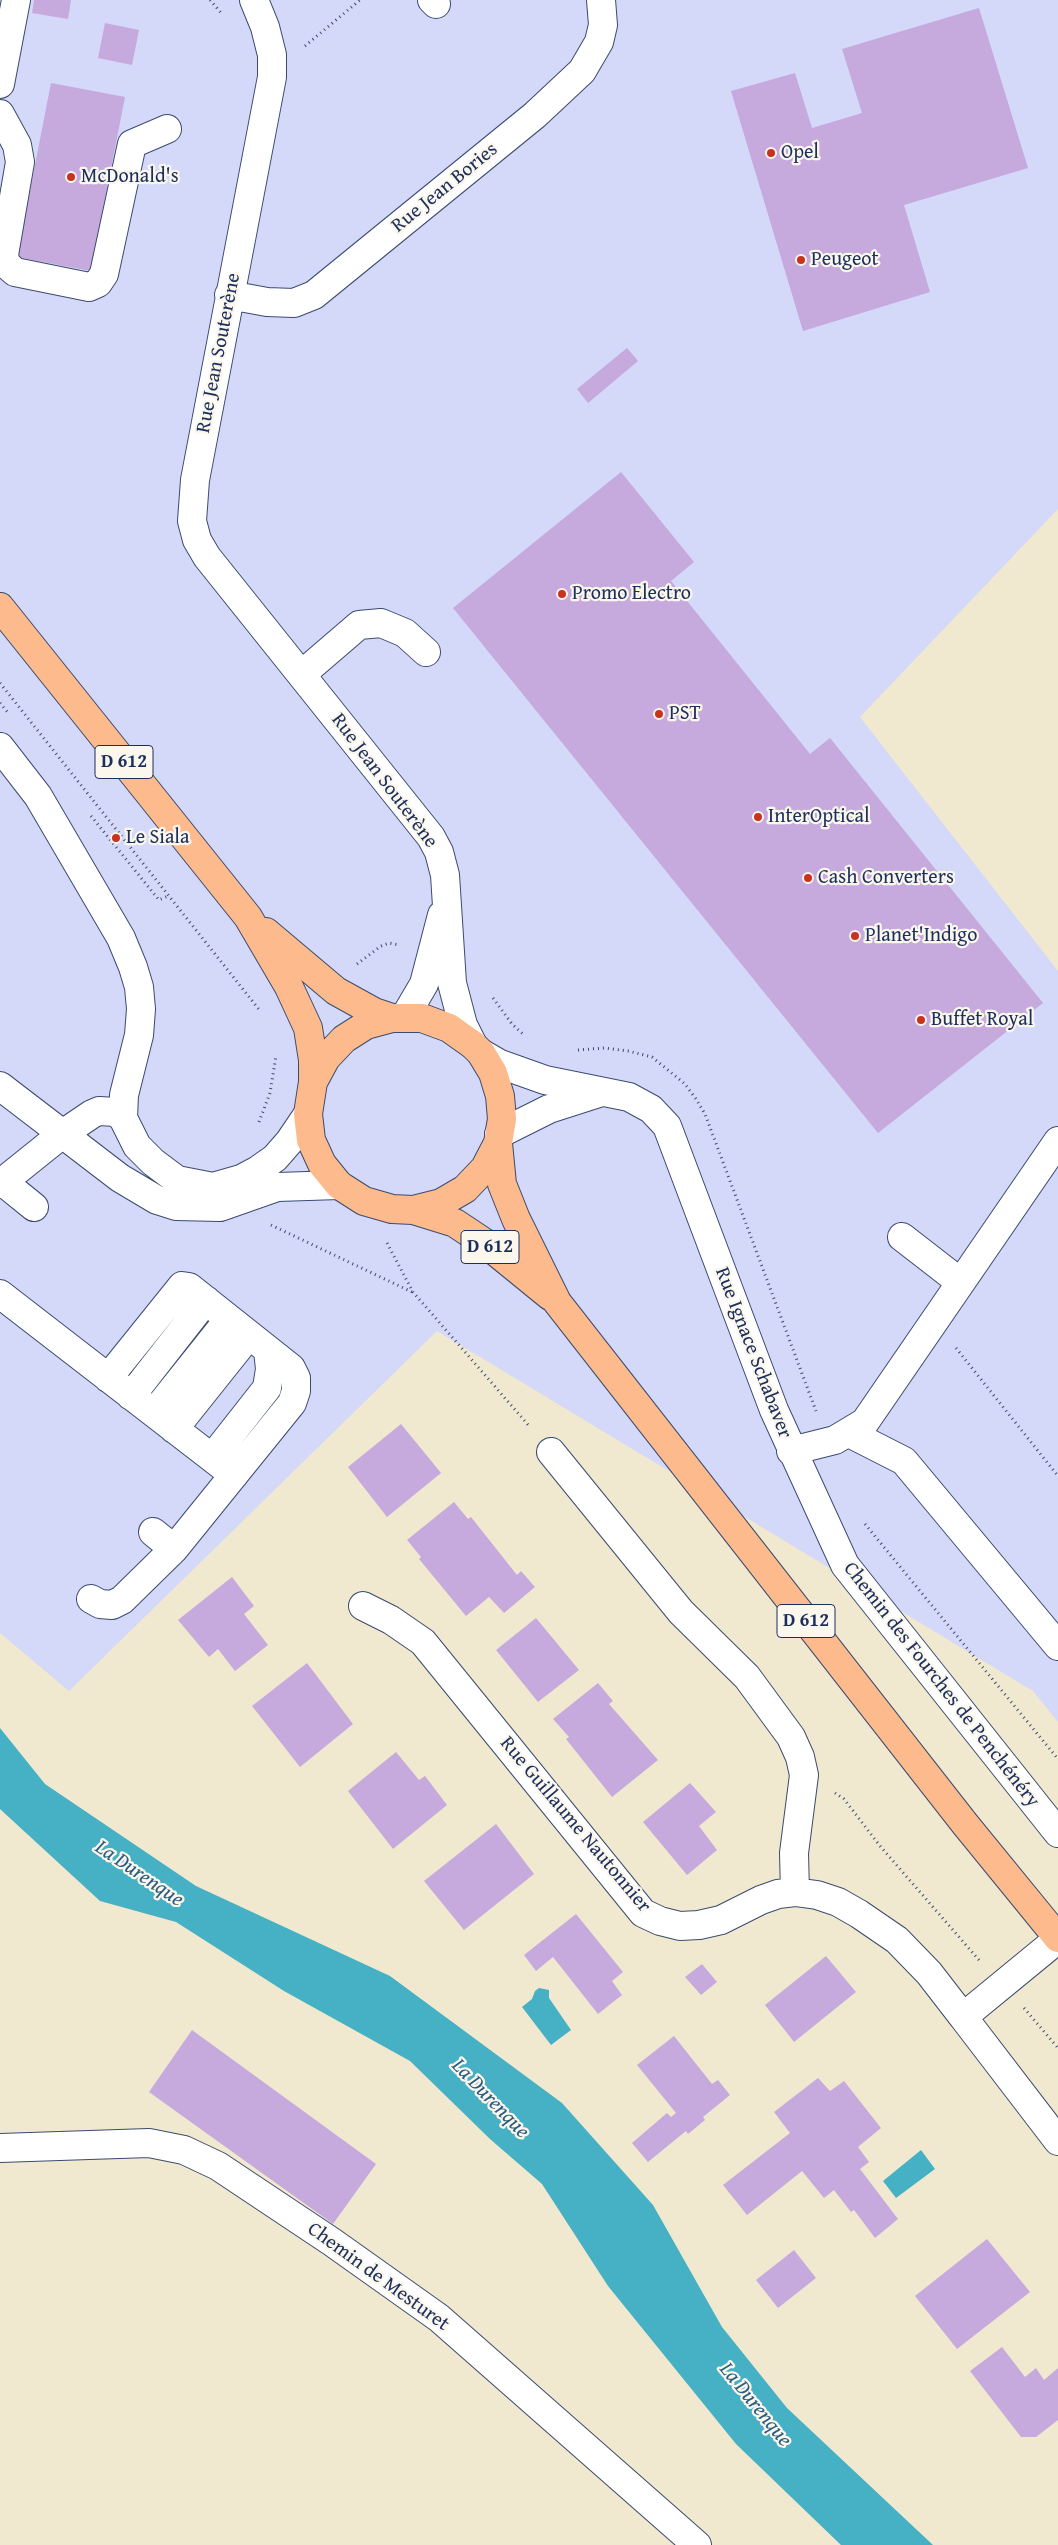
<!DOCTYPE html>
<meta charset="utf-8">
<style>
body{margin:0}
canvas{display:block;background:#f0e9cf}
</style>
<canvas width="1058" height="2545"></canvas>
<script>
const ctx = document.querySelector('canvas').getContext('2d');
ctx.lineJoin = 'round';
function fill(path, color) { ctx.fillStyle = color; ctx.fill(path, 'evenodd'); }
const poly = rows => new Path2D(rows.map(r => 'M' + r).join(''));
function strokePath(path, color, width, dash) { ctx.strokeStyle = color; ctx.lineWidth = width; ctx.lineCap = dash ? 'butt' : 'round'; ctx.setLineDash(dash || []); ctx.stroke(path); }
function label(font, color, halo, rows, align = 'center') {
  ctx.font = font + ' "Gentium Book Plus",serif'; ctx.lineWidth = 4.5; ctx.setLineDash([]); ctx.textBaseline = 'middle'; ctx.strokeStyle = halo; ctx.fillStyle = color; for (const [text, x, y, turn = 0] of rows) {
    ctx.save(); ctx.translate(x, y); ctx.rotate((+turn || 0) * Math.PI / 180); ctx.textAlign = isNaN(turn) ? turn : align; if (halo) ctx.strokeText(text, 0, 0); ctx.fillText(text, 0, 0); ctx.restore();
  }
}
const built = poly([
 [0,0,1058,0,1058,509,860,717,1058,971,1058,1722,1033,1691,437,1331,69,1691,0,1633]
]);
const water = poly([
 [0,1728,45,1784,196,1886,390,1976,562,2103,653,2205,722,2327,787,2408,933,2545,841,2545,736,2444,608,2286,542,2184,490,2139,410,2061,284,1991,176,1922,100,1901,0,1809],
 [539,1988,549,1990,549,1998,571,2030,551,2045,522,2007,532,1999,535,1991],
 [921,2150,935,2169,896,2198,883,2181]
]);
const building = poly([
 [34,0,71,0,68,19,32,13],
 [979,8,1028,168,904,205,930,292,803,331,731,91,795,73,812,128,862,113,842,49],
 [105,23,139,30,132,65,98,58],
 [51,83,125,97,91,271,17,257],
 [627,348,638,361,588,403,577,389],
 [621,472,694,562,671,581,810,754,830,738,1043,1003,878,1133,453,608],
 [401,1424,441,1473,387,1517,348,1467],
 [454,1502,468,1519,471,1517,517,1575,521,1571,535,1587,504,1613,489,1597,466,1616,419,1559,421,1557,407,1540],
 [232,1577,254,1606,244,1614,268,1645,235,1671,218,1649,209,1657,178,1620],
 [536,1618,579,1670,538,1702,496,1650],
 [307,1663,353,1724,300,1767,252,1706],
 [598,1683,613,1701,609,1704,658,1760,612,1797,566,1739,569,1737,553,1719],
 [396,1752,419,1780,425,1776,447,1805,393,1849,348,1791],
 [690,1783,716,1812,699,1826,717,1850,687,1875,643,1822],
 [496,1824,534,1874,464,1930,424,1881],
 [576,1914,623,1972,612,1981,622,1995,598,2014,553,1957,536,1971,524,1955],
 [826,1956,856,1992,794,2042,765,2005],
 [702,1964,717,1982,701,1995,685,1977],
 [192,2030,376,2164,333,2224,149,2092],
 [674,2036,712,2084,718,2080,730,2095,703,2117,705,2120,688,2134,686,2131,648,2162,632,2143,667,2113,671,2117,676,2113,637,2065],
 [818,2078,830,2091,844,2081,881,2128,858,2147,869,2162,860,2169,898,2219,875,2238,854,2210,851,2212,834,2190,824,2198,802,2171,747,2215,723,2185,790,2133,774,2112],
 [987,2239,1030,2292,957,2349,915,2296],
 [794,2250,816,2278,778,2308,756,2280],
 [1002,2347,1025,2377,1036,2368,1044,2380,1058,2368,1058,2420,1036,2437,1021,2437,970,2371]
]);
const path = poly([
 [210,0,222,14],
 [305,46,360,0],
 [0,683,261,1012],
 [0,703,9,714],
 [91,816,159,900,168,896],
 [357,964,381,946,389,943,399,945],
 [493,998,512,1024,524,1035],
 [578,1050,604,1048,628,1051,652,1057,685,1084,696,1099,705,1114,816,1411],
 [259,1122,270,1093,276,1056],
 [271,1225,412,1292],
 [387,1243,413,1292,530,1427],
 [956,1348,1058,1476],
 [865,1524,1058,1759],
 [835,1793,844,1799,880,1846,979,1960],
 [1024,2008,1058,2048]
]);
const minor = poly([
 [254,0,265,27,272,55,272,77,195,480,192,521,197,540,207,557,431,837,439,852,445,875,452,983,463,1025,473,1045],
 [432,0,436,4],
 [0,84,16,0],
 [0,114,17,145,20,162,4,255,6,264,15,272,89,287,98,283,104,274,132,144,167,129],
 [229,295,267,302,294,303,314,295,535,115,582,71,599,42,603,25,601,0],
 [302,674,359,625,381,623,405,633,426,652],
 [0,747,38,796,121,938,133,967,139,987,141,1009,139,1035,124,1095,123,1118,137,1146,153,1162,177,1180,213,1187,241,1179,258,1170,275,1158,289,1142,308,1114],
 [404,1018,424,984,442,915],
 [481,1053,500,1064,545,1080,629,1097,651,1109,667,1126,774,1410,845,1565,1058,1833],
 [0,1086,120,1178,157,1200,176,1206,220,1207,277,1187,339,1185],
 [499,1134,549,1109,602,1092],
 [2,1181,34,1207],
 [0,1184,61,1135,92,1114,99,1111,116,1112,123,1118],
 [902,1237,960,1282],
 [0,1294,234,1475],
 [131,1396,206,1300],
 [154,1413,229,1319],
 [174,1429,249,1335],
 [849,1433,904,1461,1058,1646],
 [791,1451,835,1440,865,1422,1058,1141],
 [551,1452,681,1612,747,1677,791,1737,800,1757,804,1775,794,1853,795,1892],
 [212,1458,267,1388,270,1369,268,1350],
 [153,1532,174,1549],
 [91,1599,100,1604,112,1605,122,1600,174,1549,292,1403,296,1391,296,1378,291,1368,189,1287,182,1286,108,1378],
 [363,1606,391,1620,423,1642,643,1913,660,1921,680,1926,699,1925,721,1920,761,1900,778,1894,795,1892,817,1895,838,1902,859,1914,897,1940,929,1973,963,2017],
 [1058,1939,963,2017,1058,2141],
 [0,2148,149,2143,184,2150,218,2166,332,2242,439,2318,697,2545]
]);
const major = poly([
 [0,607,248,917,289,987,308,1028,313,1060,313,1082],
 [266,932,336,991,374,1012,392,1018],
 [498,1143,485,1168,465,1189,441,1203,413,1210,392,1209,364,1201,339,1185,322,1164,311,1140,308,1114,313,1082,326,1058,344,1039,366,1025,392,1018,422,1018,449,1028,473,1045,481,1053,493,1073,500,1096,502,1119,498,1143,502,1184,516,1219,557,1302,965,1824,1058,1938],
 [413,1210,455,1223,485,1243,550,1296]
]);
const markers = [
 [771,153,5,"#c8321e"],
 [71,177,5,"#c8321e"],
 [801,260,5,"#c8321e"],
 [562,594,5,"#c8321e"],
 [659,714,5,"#c8321e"],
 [758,817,5,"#c8321e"],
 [116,838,5,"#c8321e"],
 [808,878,5,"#c8321e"],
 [855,936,5,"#c8321e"],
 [921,1020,5,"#c8321e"]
];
const shields = [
 [124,762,58],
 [490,1247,58],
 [806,1621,58]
];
const shieldNames = [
 ["D 612",124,762],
 ["D 612",490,1247],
 ["D 612",806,1621]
];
const poiNames = [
 ["Opel",781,153],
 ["McDonald's",81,177],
 ["Peugeot",811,260],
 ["Promo Electro",572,594],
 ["PST",669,714],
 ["InterOptical",768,817],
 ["Le Siala",126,838],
 ["Cash Converters",818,878],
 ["Planet'Indigo",865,936],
 ["Buffet Royal",931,1020]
];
const streetNames = [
 ["Rue Jean Bories",445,188,-39],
 ["Rue Jean Souterène",219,353,-79],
 ["Rue Jean Souterène",384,781,53],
 ["Rue Ignace Schabaver",753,1353,69],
 ["Chemin des Fourches de Penchénéry",941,1685,52],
 ["Rue Guillaume Nautonnier",575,1825,50],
 ["Chemin de Mesturet",378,2277,36]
];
const waterNames = [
 ["La Durenque",139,1874,34],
 ["La Durenque",490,2099,46],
 ["La Durenque",755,2405,51]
];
fill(built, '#d4d8f9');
fill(water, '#46b0c5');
fill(building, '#c6a9dd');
strokePath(minor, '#3b4b6f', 30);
strokePath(major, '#3b4b6f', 30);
strokePath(path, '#3b4b6f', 3, [1, 4]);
strokePath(minor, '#fff', 28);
strokePath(major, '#fcba8d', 28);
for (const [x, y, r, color] of markers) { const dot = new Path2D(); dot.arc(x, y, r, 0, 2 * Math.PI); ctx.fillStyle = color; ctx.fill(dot); strokePath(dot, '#fbf7ec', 2); }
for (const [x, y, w] of shields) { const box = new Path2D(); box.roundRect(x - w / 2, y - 16.5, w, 33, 4); ctx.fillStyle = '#fbf7ec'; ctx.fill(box); strokePath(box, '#1b2f5e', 1); }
label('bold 19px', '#1b2f5e', null, shieldNames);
label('20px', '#1b2f5e', '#fbf7ec', poiNames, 'left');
label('20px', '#1b2f5e', '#fbf7ec', streetNames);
label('italic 21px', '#2a5c82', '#fbf7ec', waterNames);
</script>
